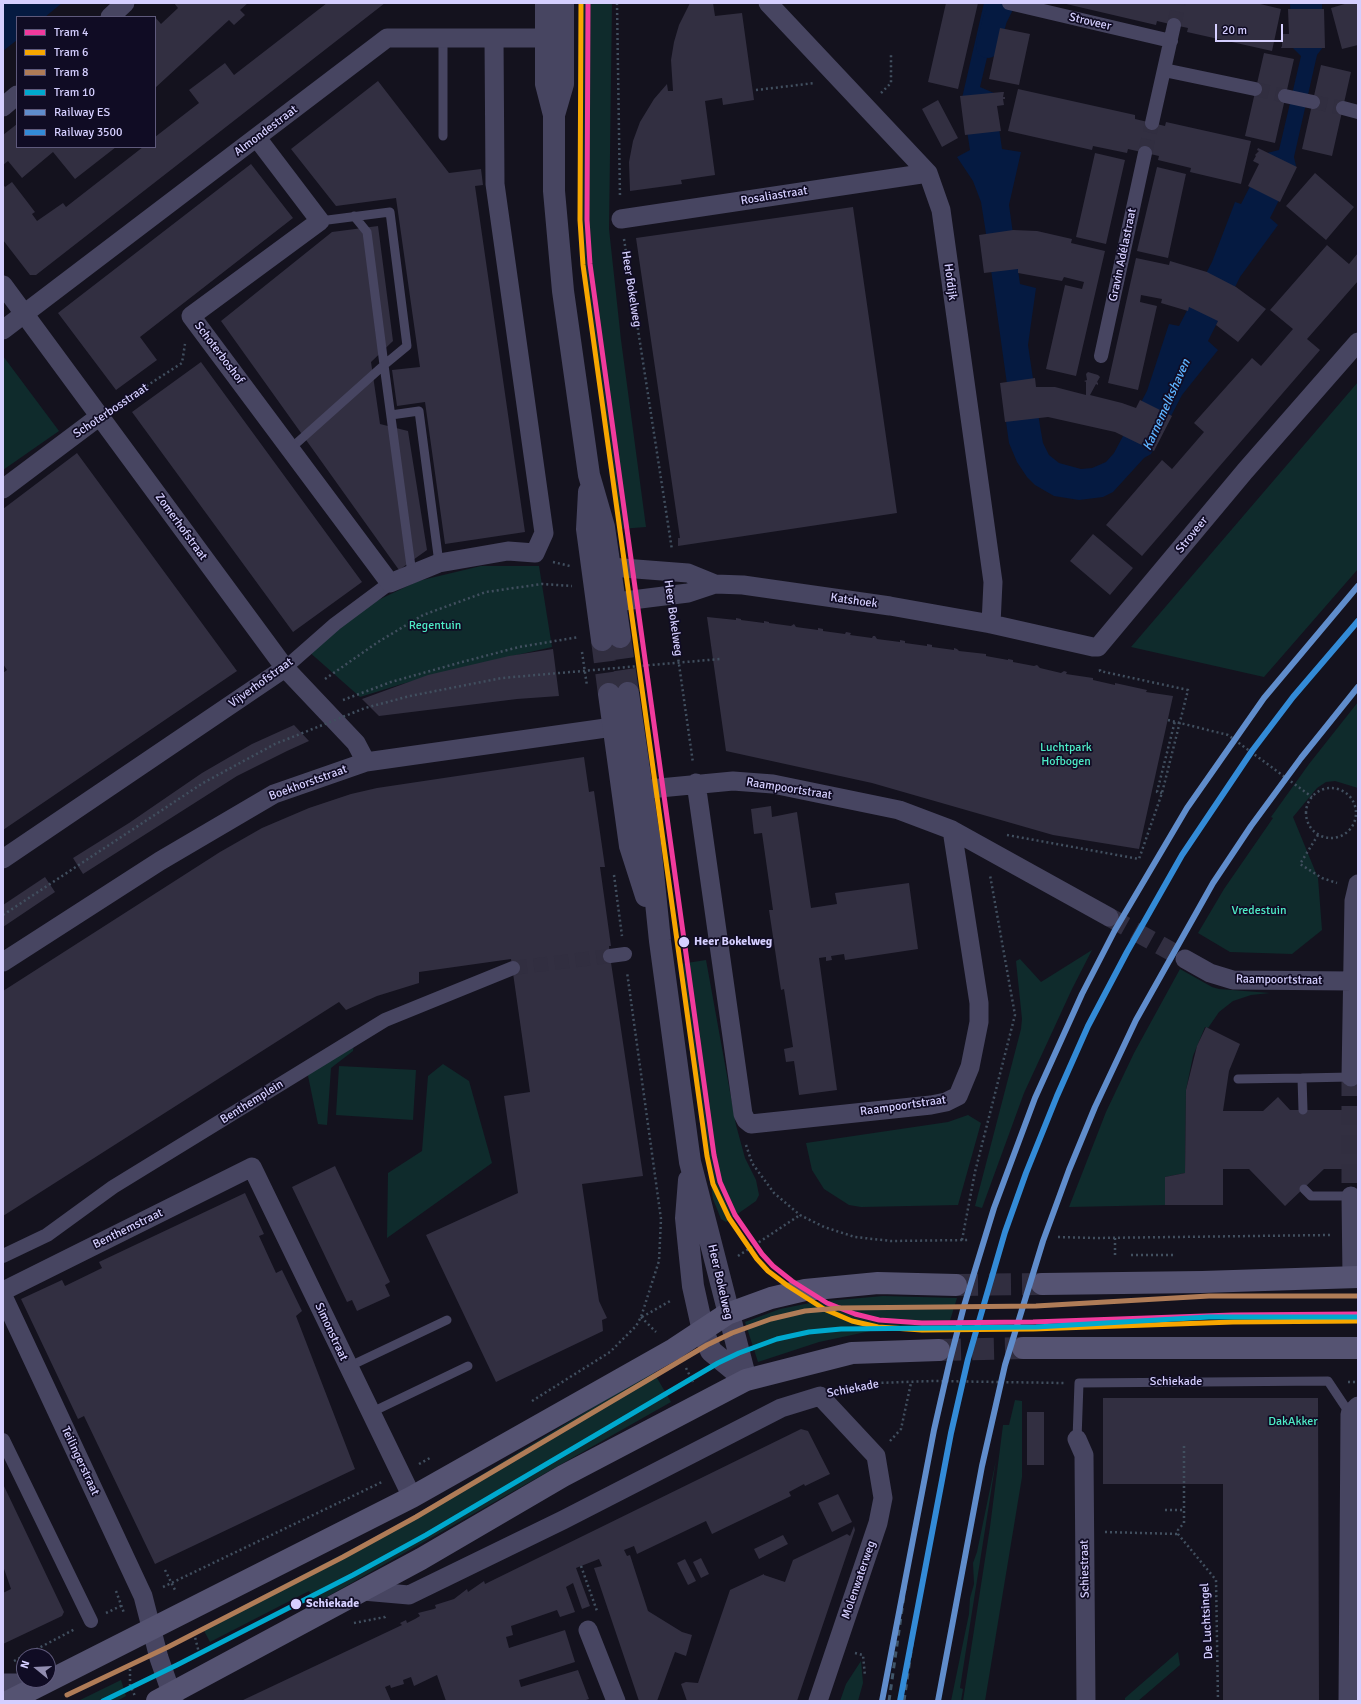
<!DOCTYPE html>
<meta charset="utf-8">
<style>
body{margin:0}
#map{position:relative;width:1361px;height:1704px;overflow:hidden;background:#14121e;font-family:Signika,sans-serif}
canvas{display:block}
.frame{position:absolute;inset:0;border:4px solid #d5cfff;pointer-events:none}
.legend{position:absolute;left:16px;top:16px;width:140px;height:132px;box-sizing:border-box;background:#100c24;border:1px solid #5f5a7c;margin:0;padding:5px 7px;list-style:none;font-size:12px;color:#d5cfff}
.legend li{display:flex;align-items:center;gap:8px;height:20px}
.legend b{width:20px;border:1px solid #5f5a7c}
.north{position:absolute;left:16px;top:1648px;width:40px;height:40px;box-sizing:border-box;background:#100c24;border:1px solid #5f5a7c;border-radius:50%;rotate:288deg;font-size:11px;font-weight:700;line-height:16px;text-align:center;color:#d5cfff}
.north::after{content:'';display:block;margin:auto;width:14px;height:18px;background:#918db0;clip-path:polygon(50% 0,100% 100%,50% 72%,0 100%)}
.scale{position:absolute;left:1215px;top:24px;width:68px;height:18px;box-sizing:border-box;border:2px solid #d5cfff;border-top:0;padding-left:5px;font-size:12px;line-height:14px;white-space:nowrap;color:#d5cfff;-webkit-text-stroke:3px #100c24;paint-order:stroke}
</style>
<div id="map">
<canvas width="1361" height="1704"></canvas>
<div class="frame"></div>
<ul class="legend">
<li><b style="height:5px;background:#f13a9d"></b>Tram 4</li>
<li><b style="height:5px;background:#f7a600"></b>Tram 6</li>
<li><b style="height:5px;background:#b07c57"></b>Tram 8</li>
<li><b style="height:5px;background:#00a9ce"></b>Tram 10</li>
<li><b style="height:5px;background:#608dcc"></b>Railway ES</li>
<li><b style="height:5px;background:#338bd7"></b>Railway 3500</li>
</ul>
<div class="north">N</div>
<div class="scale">20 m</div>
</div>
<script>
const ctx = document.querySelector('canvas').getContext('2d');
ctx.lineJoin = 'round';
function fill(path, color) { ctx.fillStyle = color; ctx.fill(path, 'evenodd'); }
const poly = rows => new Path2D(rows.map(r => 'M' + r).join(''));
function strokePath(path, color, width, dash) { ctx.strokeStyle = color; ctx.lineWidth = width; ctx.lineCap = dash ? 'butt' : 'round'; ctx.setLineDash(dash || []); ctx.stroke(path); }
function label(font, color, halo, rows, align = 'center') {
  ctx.font = font + ' Signika,sans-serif'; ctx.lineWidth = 3.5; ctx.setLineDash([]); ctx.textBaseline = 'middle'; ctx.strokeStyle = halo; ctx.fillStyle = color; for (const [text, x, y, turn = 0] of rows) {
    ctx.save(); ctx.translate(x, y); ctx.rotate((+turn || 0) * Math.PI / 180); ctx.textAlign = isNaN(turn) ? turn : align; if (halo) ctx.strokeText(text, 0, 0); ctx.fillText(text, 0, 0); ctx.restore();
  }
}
const green = poly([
 [582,3,612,3,609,229,621,340,646,527,620,529,580,252,578,171],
 [3,356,59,431,3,470],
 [1358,382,1358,569,1264,677,1131,647],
 [481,566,539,566,552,647,495,660,402,684,360,697,307,650,372,603,418,581],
 [1358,702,1358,788,1335,781,1326,782,1317,788,1293,817,1318,878,1322,930,1292,954,1230,952,1198,933,1224,889,1273,818,1271,817,1309,764],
 [1092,950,1072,989,1024,1093,982,1208,975,1206,1021,1029,1022,1019,1016,961,1020,959,1041,982],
 [706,960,736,1125,745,1158,756,1180,759,1195,756,1201,726,1222,721,1219,713,1199,680,964],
 [1180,969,1212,987,1219,989,1270,993,1251,995,1233,1001,1219,1012,1208,1028,1205,1027,1193,1056,1186,1090,1185,1173,1165,1177,1165,1205,1069,1207,1106,1112,1134,1053],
 [354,1042,353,1051,331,1068,327,1125,318,1124,307,1071],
 [443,1064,469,1081,492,1163,387,1238,388,1173,422,1151,428,1076],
 [339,1066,416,1070,413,1120,336,1115],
 [968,1115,981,1123,958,1205,861,1207,849,1205,824,1189,812,1170,806,1143,948,1122],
 [883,1296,957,1298,948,1327,880,1329,819,1342,758,1362,745,1322,780,1309,815,1302],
 [653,1371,671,1402,316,1603,309,1591,210,1642,202,1627,400,1524],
 [1015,1400,1022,1401,1022,1477,985,1701,963,1701,990,1527,1003,1425,1009,1425],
 [996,1460,960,1688,963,1689,961,1701,951,1701,969,1614,970,1598,974,1584,973,1563,977,1552],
 [1178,1652,1180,1665,1138,1701,1125,1701,1125,1698],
 [861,1661,863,1683,858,1701,840,1701,846,1684],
 [121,1680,126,1696,117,1701,78,1701]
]);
const water = poly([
 [3,3,62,3,45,17,17,17,17,40,3,51],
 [984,3,1000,3,980,87,994,93,1002,149,1021,152,1009,205,1020,284,1036,288,1028,345,1040,426,1043,443,1049,455,1059,463,1081,469,1092,468,1106,462,1114,453,1147,391,1169,324,1179,326,1212,262,1235,202,1241,204,1267,153,1279,150,1301,56,1292,47,1290,3,1322,3,1323,47,1317,55,1294,157,1296,166,1270,218,1278,225,1240,277,1208,341,1218,350,1182,395,1151,454,1144,458,1113,492,1103,497,1079,500,1054,496,1035,485,1027,477,1017,462,1009,443,1001,386,1007,384,985,227,981,202,973,181,957,157,970,150,962,98]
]);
const canal = poly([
 [988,46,995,19,1003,3]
]);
const building = poly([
 [174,3,248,3,240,10,245,15,234,25,229,20,155,88,155,17,161,24,178,8],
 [327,3,385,3,36,275,30,275,3,240,3,184,5,187,12,182,35,212,32,214,37,221,63,203,66,207,143,147,155,147,155,137,199,103,189,90,225,63,234,75],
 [690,3,713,3,715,16,742,13,754,100,723,105,722,98,705,101,715,175,681,180,682,184,630,191,629,162,633,141,640,122,654,99,667,84,668,91,673,91,671,60,674,42,679,25],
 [946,3,978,3,958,89,928,82],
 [1062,3,1256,3,1281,9,1272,51,1187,32,1188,28,1174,25,1157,21,1156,25],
 [1348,3,1358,3,1358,45,1342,49,1331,8],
 [1288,9,1324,9,1325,48,1281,48,1282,46,1282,42,1280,42,1282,34,1289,34],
 [1000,28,1030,34,1019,85,989,79],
 [1264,53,1294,59,1275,143,1245,136],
 [1321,65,1351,72,1332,156,1302,149],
 [378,81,449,173,481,169,483,185,475,186,525,532,445,544,425,402,397,406,392,370,420,367,396,198,336,206,291,149],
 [1018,89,1135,115,1135,119,1165,126,1166,122,1251,141,1241,184,1190,172,1191,168,1158,160,1159,156,1128,149,1127,153,1093,146,1092,150,1008,131],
 [1002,92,1004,92,1003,97,1005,97,1005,99,1003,99,1004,105,997,106,1001,131,965,135,960,96],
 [938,100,958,138,942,147,922,109],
 [17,124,17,147,116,147,75,179,53,152,22,178,8,161,3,165,3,135],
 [1258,148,1297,167,1280,202,1248,186,1259,164,1253,161,1256,156,1255,155,1259,151,1257,150],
 [1095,153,1125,160,1106,244,1076,237],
 [251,164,293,218,140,337,157,360,116,390,58,313],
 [1157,167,1186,174,1168,258,1137,251],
 [1315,173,1354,207,1326,240,1286,206],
 [853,207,897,513,678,546,678,538,680,538,636,238],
 [378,226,393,341,371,362,380,424,408,431,427,550,399,570,221,321,332,232],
 [1013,230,1037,231,1072,239,1071,243,1105,251,1076,376,1046,369,1065,285,1082,289,1084,282,1064,277,1062,281,1018,273,1018,269,984,273,979,235],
 [1327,245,1349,264,1358,253,1358,281,1307,339,1320,350,1142,556,1106,525,1162,460,1172,469,1204,432,1194,423,1252,358,1261,366,1293,329,1270,310],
 [1136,258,1169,265,1170,261,1207,272,1236,287,1266,309,1238,342,1216,325,1218,321,1189,307,1188,311,1161,303,1162,299,1141,295,1140,302,1157,306,1138,390,1108,383],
 [201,362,362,582,293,632,132,412],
 [1088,372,1098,375,1100,377,1097,382,1098,383,1098,385,1096,384,1090,395,1122,403,1136,408,1140,400,1172,416,1154,451,1115,432,1048,417,1005,422,1000,383,1035,378,1036,387,1055,387,1086,395,1086,382,1084,381,1087,380,1086,374],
 [77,453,237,671,3,830,3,673,7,670,3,664,3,509],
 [1093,534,1133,568,1110,595,1070,561],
 [707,617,736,620,736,618,741,619,741,620,764,623,764,621,769,622,769,623,791,626,794,624,796,627,818,630,818,628,823,629,823,631,845,634,846,632,851,633,850,635,872,638,873,636,875,636,877,639,900,642,900,640,905,641,905,643,927,646,927,644,932,645,932,647,954,650,954,648,957,649,959,651,986,654,986,656,1008,660,1008,659,1013,660,1013,662,1034,666,1037,665,1040,668,1061,673,1064,671,1067,672,1066,674,1093,678,1093,680,1115,685,1115,683,1147,690,1146,692,1173,696,1139,849,1053,835,872,783,726,751],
 [553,649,559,696,517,699,379,716,362,699,428,675,509,656],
 [294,725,309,741,287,751,237,776,83,874,73,858,129,823,202,773,252,744],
 [584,757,589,792,594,791,605,867,600,867,611,946,609,946,610,956,643,1176,582,1184,599,1301,607,1318,602,1320,603,1331,496,1382,426,1235,518,1193,504,1096,530,1092,511,959,419,972,419,983,377,996,346,1010,339,1002,3,1216,3,991,220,852,262,828,309,808,351,794,377,788],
 [771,806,772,817,797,812,811,908,837,904,835,893,909,883,918,949,845,960,844,954,831,956,832,960,826,961,826,957,819,958,837,1090,799,1095,794,1061,786,1062,784,1049,793,1047,784,989,781,990,769,910,773,910,762,833,754,834,751,809],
 [45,877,55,892,3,927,3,905],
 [1206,1027,1240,1044,1229,1071,1223,1111,1263,1111,1278,1097,1290,1110,1358,1110,1358,1169,1324,1169,1285,1206,1249,1169,1223,1169,1223,1205,1165,1205,1165,1177,1185,1173,1186,1090,1197,1046],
 [335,1166,390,1282,385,1285,390,1296,357,1311,352,1300,347,1302,292,1187],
 [245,1193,264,1234,259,1236,276,1273,282,1270,302,1311,296,1316,355,1469,155,1564,84,1416,78,1419,21,1299,62,1280,65,1286,102,1268,99,1262],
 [1103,1398,1318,1398,1319,1701,1223,1701,1223,1484,1103,1484],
 [1027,1412,1044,1412,1044,1465,1027,1465],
 [801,1429,808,1431,830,1474,805,1486,804,1484,789,1492,791,1496,712,1534,706,1521,637,1554,634,1546,624,1550,627,1556,630,1555,648,1611,682,1632,692,1635,686,1656,675,1652,657,1701,639,1701,594,1568,602,1566,599,1559,576,1568,590,1606,582,1609,573,1583,566,1587,575,1612,560,1617,557,1610,511,1626,513,1635,506,1637,509,1648,565,1630,575,1662,519,1680,521,1687,578,1670,589,1699,583,1701,446,1701,437,1675,414,1686,411,1677,403,1680,404,1684,391,1688,390,1685,385,1687,391,1701,241,1701,402,1625,400,1623,406,1620,407,1623,415,1619,420,1616,418,1613,434,1609,436,1608,435,1605,454,1599,467,1589,468,1592,484,1581,485,1584],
 [3,1484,64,1612,62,1616,3,1644,3,1593,11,1589,3,1566],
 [838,1494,852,1522,832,1532,818,1503],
 [854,1526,855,1530,797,1701,687,1701,681,1684,686,1682,698,1683,730,1590,764,1574,764,1575,785,1582,793,1560,847,1534,850,1536],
 [783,1535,788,1544,759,1559,754,1549],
 [701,1558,709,1574,701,1578,693,1562],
 [685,1559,696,1581,688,1585,677,1563]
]);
const pedestrianTunnel = poly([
 [1174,25,1179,3],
 [1255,89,1285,96],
 [1313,102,1343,108],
 [1145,153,1152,123],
 [513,968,610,956]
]);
const minorTunnel = poly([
 [1109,917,1185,959],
 [1351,1077,1351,1196]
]);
const tertiaryTunnel = poly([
 [620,637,628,693],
 [602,640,609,694]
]);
const secondaryTunnel = poly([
 [956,1285,1042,1284],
 [939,1350,1023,1348]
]);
const path = poly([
 [617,3,620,198],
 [756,90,815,83],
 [881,93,891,83,891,54],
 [624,239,672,550],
 [117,405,182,363,185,344],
 [553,562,570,566],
 [672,615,693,763],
 [582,652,587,686],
 [325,679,378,642,423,615,486,592,542,584,572,586],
 [343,700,391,682,462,662,519,647,579,637],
 '1306 813a25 25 0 1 1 50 0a25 25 0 1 1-50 0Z',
 [1162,793,1157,792,1175,721],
 [1007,835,1139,859,1162,793,1188,690,1100,671,1100,667],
 [1318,835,1300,864,1322,878,1337,883],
 [614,875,622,936],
 [746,1145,752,1163,774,1193,800,1215,824,1227,855,1237,891,1241,969,1240],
 [1058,1237,1095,1238,1332,1235],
 [1115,1238,1115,1256],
 [962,1240,975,1172,1015,1015,990,875],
 [1131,1255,1176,1255],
 [738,1256,800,1215],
 [641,1317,656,1332],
 [642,1317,672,1300],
 [686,1368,693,1382],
 [1348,1382,1358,1382],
 [842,1389,877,1383,932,1381,1064,1383],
 [532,1401,610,1352,636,1326,641,1317,659,1261,661,1219,627,972],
 [890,1441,901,1429,911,1383],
 [1184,1446,1184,1523,1178,1530,1178,1534,1216,1580,1218,1701],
 [419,1464,430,1458],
 [1165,1510,1184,1510],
 [1105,1532,1178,1534],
 [581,1566,597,1611],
 [165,1570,176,1592],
 [163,1587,382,1482],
 [116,1591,124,1613],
 [106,1613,123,1605],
 [354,1623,385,1617,387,1615],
 [194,1633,199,1653],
 [855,1653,863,1655,865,1676],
 [14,1661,75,1629],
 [130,1664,130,1685,135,1696]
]);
const service = poly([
 [443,136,443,38],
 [320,221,390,212,407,346,384,365,412,574],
 [391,415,419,411,439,563],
 [290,449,384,365,367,232,354,216],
 [1238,1079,1302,1078],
 [1303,1110,1302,1078,1351,1077],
 [1304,1189,1311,1196,1351,1196],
 [348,1367,447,1320],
 [370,1413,468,1366],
 [1077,1439,1079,1383,1328,1381,1350,1414]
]);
const pedestrian = poly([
 [1009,3,1171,41],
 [1164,70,1255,89],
 [1285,96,1313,102],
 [1343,108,1358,112],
 [1152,123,1174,25],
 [1101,356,1145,153],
 [285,668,335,624,390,583],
 [610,956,625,954],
 [3,1256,47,1235,113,1187,385,1020,513,968],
 [3,1440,91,1621]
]);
const minor = poly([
 [768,3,928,173,941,210,993,582,991,624],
 [110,17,125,3],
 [3,107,17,95],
 [257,138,320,221,191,316,390,583,439,563,508,551,535,553,544,533,495,184,494,38],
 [621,219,928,173],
 [3,285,285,668,356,743,366,762],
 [3,330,387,38,560,38],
 [3,489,100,416],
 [596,569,610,567,688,573,715,584],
 [600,604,688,593,715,584,743,585,890,606,991,624,1093,647,1098,647,1245,471,1358,342],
 [696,783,743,1114,746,1120,751,1124,931,1105,946,1102,958,1096,970,1067,979,1022,979,1003,952,830],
 [628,791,733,781,773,784,899,810,952,830,1109,917],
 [3,859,285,668],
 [1185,959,1210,973,1233,980,1353,981],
 [3,962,160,861,274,794,366,762,627,725],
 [1351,1077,1354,901,1358,884],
 [1351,1196,1352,1277],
 [3,1291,252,1167,412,1497],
 [3,1296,143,1596,159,1658,174,1701],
 [1077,1439,1084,1455,1086,1701],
 [363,1591,409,1595,563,1520,781,1408,820,1396,876,1456,883,1498,878,1523,818,1701],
 [588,1630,616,1701],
 [3,1683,45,1683],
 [1348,1701,1350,1414,1358,1406]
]);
const tertiary = poly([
 [546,3,546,84,554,115,554,191,563,291,589,475,604,527,620,637],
 [554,115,563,84,563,3],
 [589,492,587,529,602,640],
 [628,693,650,844,660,941,690,1162,746,1380],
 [609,694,630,846,646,896],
 [689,1180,686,1218,688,1238,693,1286,703,1331,711,1351,746,1380]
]);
const secondary = poly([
 [1042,1284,1202,1282,1358,1277],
 [1023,1348,1358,1348],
 [9,1701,412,1497,674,1349,727,1314,771,1298,805,1290,878,1283,956,1285],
 [157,1701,421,1559,563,1476,746,1380,852,1353,939,1350]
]);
const rail = poly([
 [889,1701,909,1560],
 [904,1701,918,1603]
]);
const pathBridge = poly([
 [1168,720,1228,735,1312,797],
 [3,915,203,783,275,744,365,708,410,696,502,678,720,659]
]);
const rail1 = poly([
 [882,1701,934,1430,950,1360,964,1306,994,1208,1035,1098,1082,994,1115,930,1187,808,1264,698,1358,586],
 [938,1701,982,1466,1005,1365,1043,1241,1069,1170,1095,1107,1136,1020,1213,883,1251,826,1301,758,1358,687]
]);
const rail2 = poly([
 [900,1701,951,1433,968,1359,1005,1232,1026,1173,1057,1096,1088,1026,1127,952,1182,855,1252,751,1293,697,1358,621]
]);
const tram1 = poly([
 [588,3,587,220,590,264,714,1155,720,1182,735,1215,762,1254,773,1266,792,1281,827,1303,855,1314,879,1320,922,1323,1033,1322,1233,1315,1358,1314]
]);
const tram2 = poly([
 [581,3,580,220,583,265,707,1156,713,1184,729,1218,757,1259,768,1271,788,1286,824,1309,852,1321,878,1327,922,1330,1033,1329,1233,1322,1358,1321]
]);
const tram3 = poly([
 [67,1695,168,1647,343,1557,416,1517,707,1345,732,1333,771,1319,805,1311,840,1308,1036,1306,1209,1296,1358,1296]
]);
const tram4 = poly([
 [103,1701,177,1665,353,1575,426,1535,718,1363,739,1353,777,1339,809,1332,841,1329,1036,1327,1209,1317,1358,1317]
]);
const markers = [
 [684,942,6,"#d5cfff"],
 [296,1604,6,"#d5cfff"]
];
const streetNames = [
 ["Stroveer",1090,22,13],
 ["Almondestraat",266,131,-37],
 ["Rosaliastraat",774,196,-9],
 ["Gravin Adélastraat",1123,255,-78],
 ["Hofdijk",950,282,83],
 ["Heer Bokelweg",631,289,81],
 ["Schoterboshof",219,353,53],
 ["Schoterbosstraat",111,411,-34],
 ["Zomerhofstraat",181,527,54],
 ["Stroveer",1192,535,-51],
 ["Katshoek",854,601,8],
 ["Heer Bokelweg",673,618,82],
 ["Vijverhofstraat",261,683,-36],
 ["Boekhorststraat",308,783,-20],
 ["Raampoortstraat",789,789,9],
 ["Raampoortstraat",1279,980,1],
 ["Benthemplein",252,1102,-32],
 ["Raampoortstraat",903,1106,-8],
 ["Benthemstraat",128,1229,-26],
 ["Heer Bokelweg",720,1282,77],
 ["Simonstraat",331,1332,65],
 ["Schiekade",1176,1382],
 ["Schiekade",853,1389,-11],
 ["Teilingerstraat",80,1461,65],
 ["Schiestraat",1085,1569,-91],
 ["Molenwaterweg",859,1580,-71],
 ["De Luchtsingel",1207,1621,-93]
];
const parkNames = [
 ["Regentuin",435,626],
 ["Luchtpark",1066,748],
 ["Hofbogen",1066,762],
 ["Vredestuin",1259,911],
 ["DakAkker",1293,1422]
];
const stopNames = [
 ["Heer Bokelweg",694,942],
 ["Schiekade",306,1604]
];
const waterNames = [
 ["Karnemelkshaven",1167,405,-66]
];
fill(green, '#0f2b2c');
fill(water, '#051a41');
strokePath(canal, '#051a41', 24);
fill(building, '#322f41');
strokePath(pedestrianTunnel, '#312e40', 14, [14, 7]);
strokePath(minorTunnel, '#312e40', 19, [19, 10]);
strokePath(tertiaryTunnel, '#312e40', 22, [22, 11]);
strokePath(secondaryTunnel, '#312e40', 22, [22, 11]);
strokePath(path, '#414f5f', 2.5, [2, 3]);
strokePath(service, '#474561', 9);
strokePath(pedestrian, '#474561', 14);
strokePath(minor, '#474561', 19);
strokePath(tertiary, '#474561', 22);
strokePath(secondary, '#555372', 22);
strokePath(rail, '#405569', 3, [6, 5]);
strokePath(pathBridge, '#414f5f', 2.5, [2, 3]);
strokePath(rail1, '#608dcc', 6);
strokePath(rail2, '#338bd7', 6);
strokePath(tram1, '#f13a9d', 5);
strokePath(tram2, '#f7a600', 5);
strokePath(tram3, '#b07c57', 5);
strokePath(tram4, '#00a9ce', 5);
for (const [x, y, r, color] of markers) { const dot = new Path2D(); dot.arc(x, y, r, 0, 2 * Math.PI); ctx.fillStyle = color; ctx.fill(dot); strokePath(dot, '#100c24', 1.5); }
label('12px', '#d5cfff', '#100c24', streetNames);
label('12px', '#4eecc6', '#100c24', parkNames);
label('bold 12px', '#d5cfff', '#100c24', stopNames, 'left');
label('italic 13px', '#5db3ff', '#100c24', waterNames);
</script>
